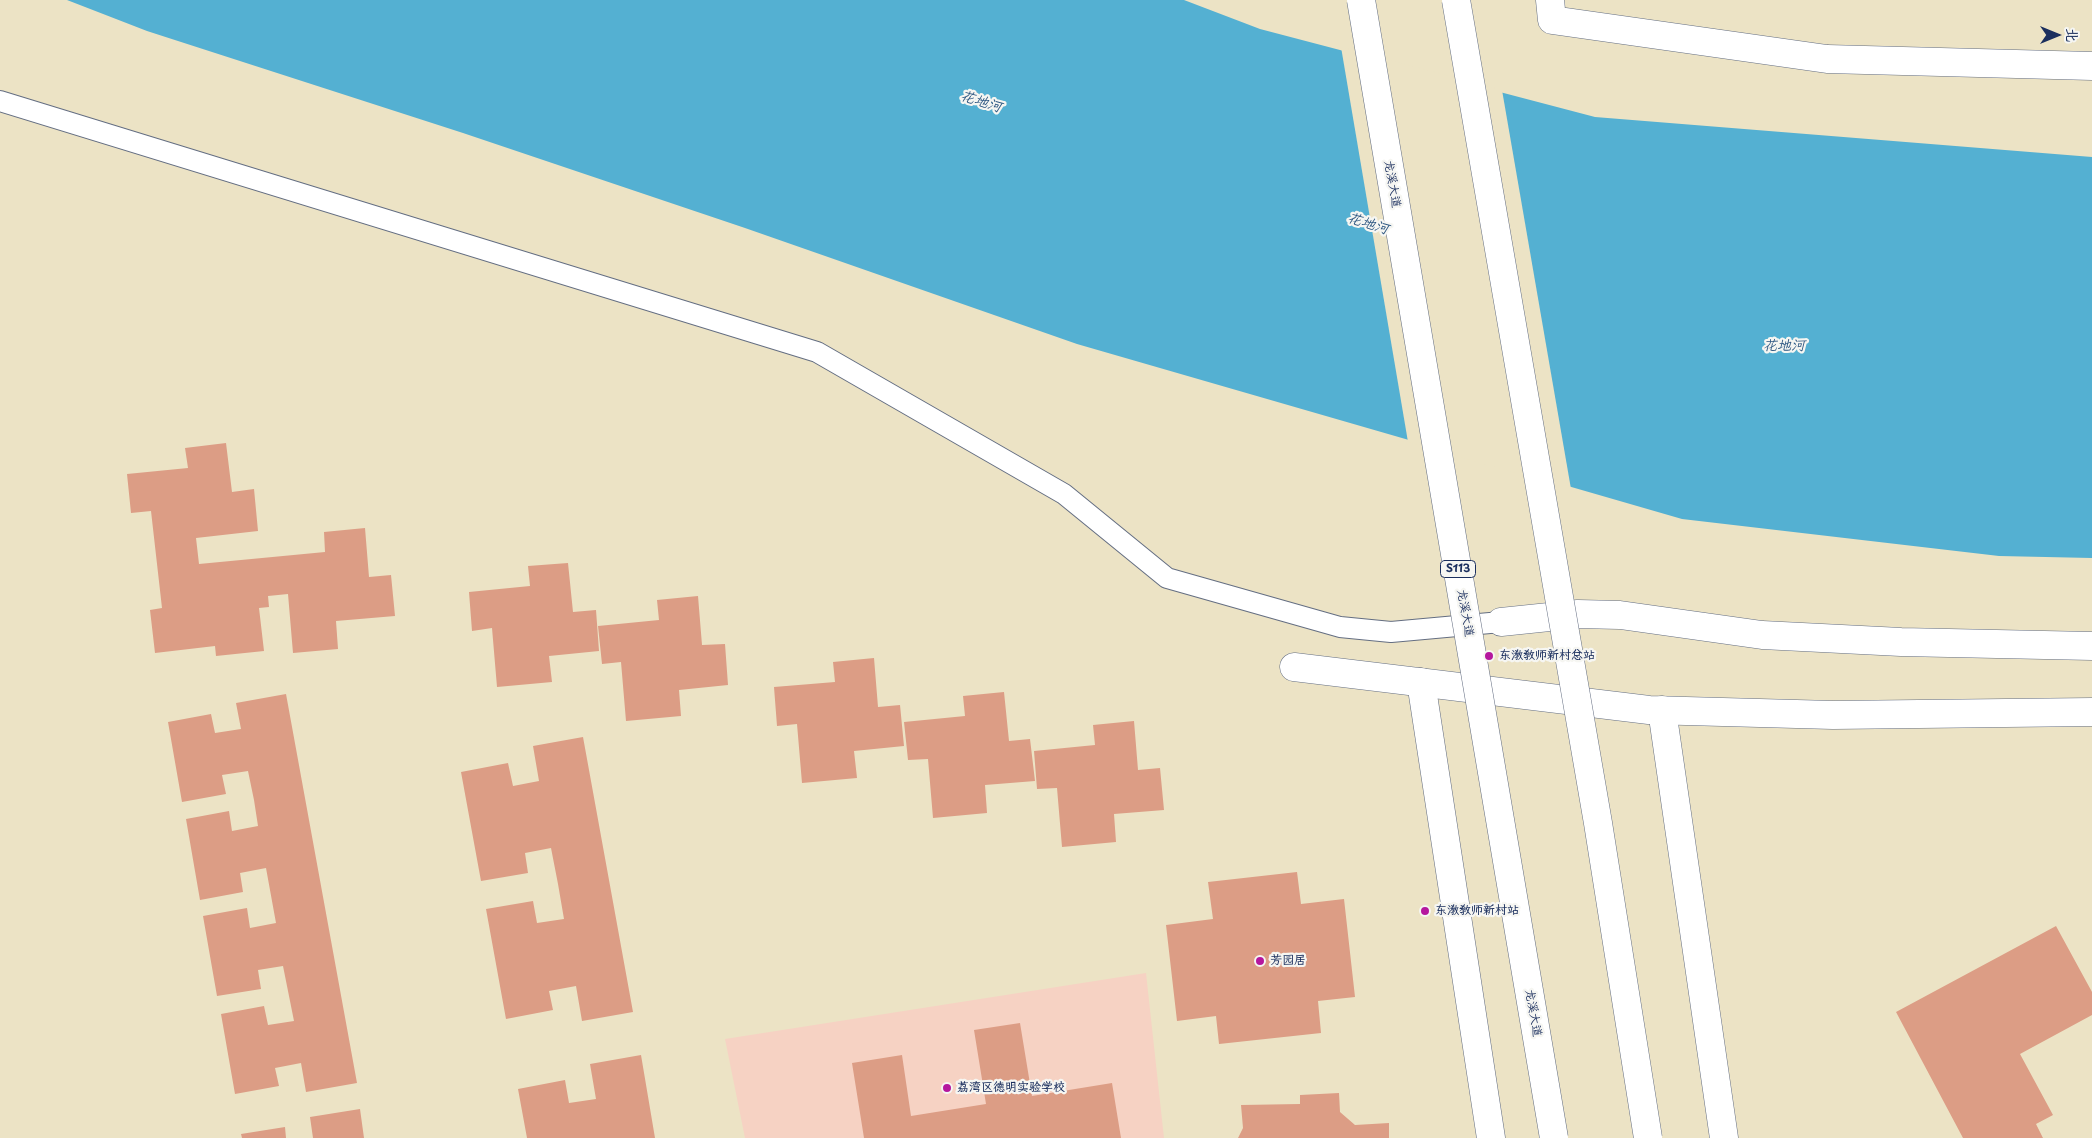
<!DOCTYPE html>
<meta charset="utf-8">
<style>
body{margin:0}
#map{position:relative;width:2092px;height:1138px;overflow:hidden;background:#ece3c5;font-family:"Playpen Sans","LXGW WenKai TC",sans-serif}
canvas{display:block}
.north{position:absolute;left:2032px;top:10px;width:50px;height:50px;-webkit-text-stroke:4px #f6f6f2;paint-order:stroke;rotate:90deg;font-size:14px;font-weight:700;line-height:20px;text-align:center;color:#1b2f5e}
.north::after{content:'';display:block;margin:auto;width:18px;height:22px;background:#1b2f5e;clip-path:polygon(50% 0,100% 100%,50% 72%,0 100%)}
</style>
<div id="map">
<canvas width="2092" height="1138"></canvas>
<div class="north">北</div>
</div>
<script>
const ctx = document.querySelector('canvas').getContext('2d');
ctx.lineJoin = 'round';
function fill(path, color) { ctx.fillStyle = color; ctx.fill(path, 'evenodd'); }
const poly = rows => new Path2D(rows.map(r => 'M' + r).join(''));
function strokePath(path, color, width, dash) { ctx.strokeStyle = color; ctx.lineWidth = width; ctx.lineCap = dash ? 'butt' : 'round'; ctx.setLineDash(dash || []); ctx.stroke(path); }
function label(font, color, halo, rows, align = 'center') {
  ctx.font = font + ' "Playpen Sans","LXGW WenKai TC",sans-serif'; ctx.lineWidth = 4.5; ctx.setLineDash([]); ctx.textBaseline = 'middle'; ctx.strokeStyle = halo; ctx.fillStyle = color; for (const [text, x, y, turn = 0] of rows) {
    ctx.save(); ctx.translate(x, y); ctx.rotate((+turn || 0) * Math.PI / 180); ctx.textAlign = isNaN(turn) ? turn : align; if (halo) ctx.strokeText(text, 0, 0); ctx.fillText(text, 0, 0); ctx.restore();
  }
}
const built = poly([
 [1146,973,1164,1138,745,1138,725,1039]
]);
const water = poly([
 [67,0,1184,0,1260,29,1595,117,2092,157,2092,558,1999,556,1682,519,1077,344,745,228,463,133,147,31]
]);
const pier = poly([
 [1341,47,1502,90,1571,489,1408,442]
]);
const building = poly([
 [226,443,232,492,254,489,258,531,196,538,199,564,325,552,324,532,365,528,369,577,391,575,395,616,336,621,338,649,293,653,288,594,268,596,269,607,259,608,264,651,216,656,215,646,155,653,150,610,162,608,151,511,131,513,127,474,188,468,185,448],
 [568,563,573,612,596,610,599,651,549,656,552,682,497,687,492,628,472,631,469,592,530,586,528,566],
 [698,596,702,645,725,644,728,685,679,690,681,716,626,721,621,662,602,664,598,626,659,620,657,600],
 [874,658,878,707,900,705,904,746,854,751,857,778,802,783,797,724,777,726,774,687,835,682,833,662],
 [1004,692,1009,741,1030,739,1035,781,985,785,987,813,933,818,928,759,908,760,904,722,965,716,963,696],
 [286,694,357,1083,306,1092,301,1063,275,1068,279,1086,235,1094,221,1014,264,1006,268,1025,294,1021,283,966,258,970,261,989,217,996,203,916,247,908,250,928,276,923,266,868,240,873,243,892,200,900,186,819,229,811,232,831,258,826,254,800,248,771,222,775,226,794,182,802,168,722,211,714,215,733,241,729,236,703],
 [1134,721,1138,770,1160,768,1164,810,1114,814,1116,842,1062,847,1057,788,1037,789,1034,751,1095,745,1093,725],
 [583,737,633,1012,582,1021,576,986,549,991,553,1010,506,1019,486,909,533,901,537,923,564,919,558,884,551,848,525,853,528,873,481,881,461,772,508,763,513,786,539,781,533,746],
 [1297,872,1301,904,1344,899,1355,997,1318,1001,1321,1033,1219,1044,1216,1016,1177,1021,1166,925,1213,919,1208,882],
 [2056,926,2092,992,2092,1015,2020,1054,2053,1115,2036,1124,2043,1138,1963,1138,1896,1012],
 [1020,1023,1032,1096,1112,1083,1121,1138,864,1138,852,1063,902,1055,911,1116,986,1104,974,1030],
 [641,1055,655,1138,527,1138,518,1089,565,1080,569,1103,596,1099,590,1064],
 [1339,1093,1340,1112,1355,1125,1389,1123,1389,1138,1238,1138,1243,1128,1241,1105,1300,1104,1300,1095],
 [360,1109,364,1138,313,1138,310,1117],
 [285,1127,286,1138,242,1138,241,1134]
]);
const lane = poly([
 [0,101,817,352,1064,494,1167,578,1340,627,1391,632,1501,622]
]);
const street = poly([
 [1550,0,1552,20,1827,59,2092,66],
 [1501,622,1578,614,1620,615,1762,635,1901,642,2092,646],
 [1294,667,1649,710,1833,715,2092,712]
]);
const secondary = poly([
 [1421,682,1491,1138],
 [1662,710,1724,1138]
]);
const primaryBridge = poly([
 [1361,0,1554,1138],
 [1456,0,1598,823,1648,1138]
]);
const markers = [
 [1489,656,5,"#b5179e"],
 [1425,911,5,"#b5179e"],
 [1260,961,5,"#b5179e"],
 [947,1088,5,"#b5179e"]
];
const shields = [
 [1458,569,35]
];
const shieldNames = [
 ["S113",1458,569]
];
const streetNames = [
 ["龙溪大道",1392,184,80],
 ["龙溪大道",1465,613,80],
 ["龙溪大道",1533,1013,80]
];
const poiNames = [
 ["东漖教师新村总站",1499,656],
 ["东漖教师新村站",1435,911],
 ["芳园居",1270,961],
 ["荔湾区德明实验学校",957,1088]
];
const waterNames = [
 ["花地河",981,102,18],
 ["花地河",1368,224,18],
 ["花地河",1784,346]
];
fill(built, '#f6d2c3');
fill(water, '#54b0d2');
fill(pier, '#ece3c5');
fill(building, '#dc9d85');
strokePath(lane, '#646e82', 22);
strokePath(street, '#646e82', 29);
strokePath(secondary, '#646e82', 29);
strokePath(lane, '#fff', 20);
strokePath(street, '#fff', 28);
strokePath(secondary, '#fff', 28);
strokePath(primaryBridge, '#646e82', 29, []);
strokePath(primaryBridge, '#fff', 28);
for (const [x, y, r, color] of markers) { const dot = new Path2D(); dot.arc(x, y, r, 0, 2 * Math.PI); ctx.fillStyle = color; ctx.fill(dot); strokePath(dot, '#f6f6f2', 2); }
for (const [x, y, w] of shields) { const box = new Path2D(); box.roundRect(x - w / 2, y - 8.5, w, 17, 4); ctx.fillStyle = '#f6f6f2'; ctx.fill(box); strokePath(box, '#1b2f5e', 1); }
label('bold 11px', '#1b2f5e', null, shieldNames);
label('12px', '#1b2f5e', '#f6f6f2', streetNames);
label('bold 12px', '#1b2f5e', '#f6f6f2', poiNames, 'left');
label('italic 14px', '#2c5681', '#f6f6f2', waterNames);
</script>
